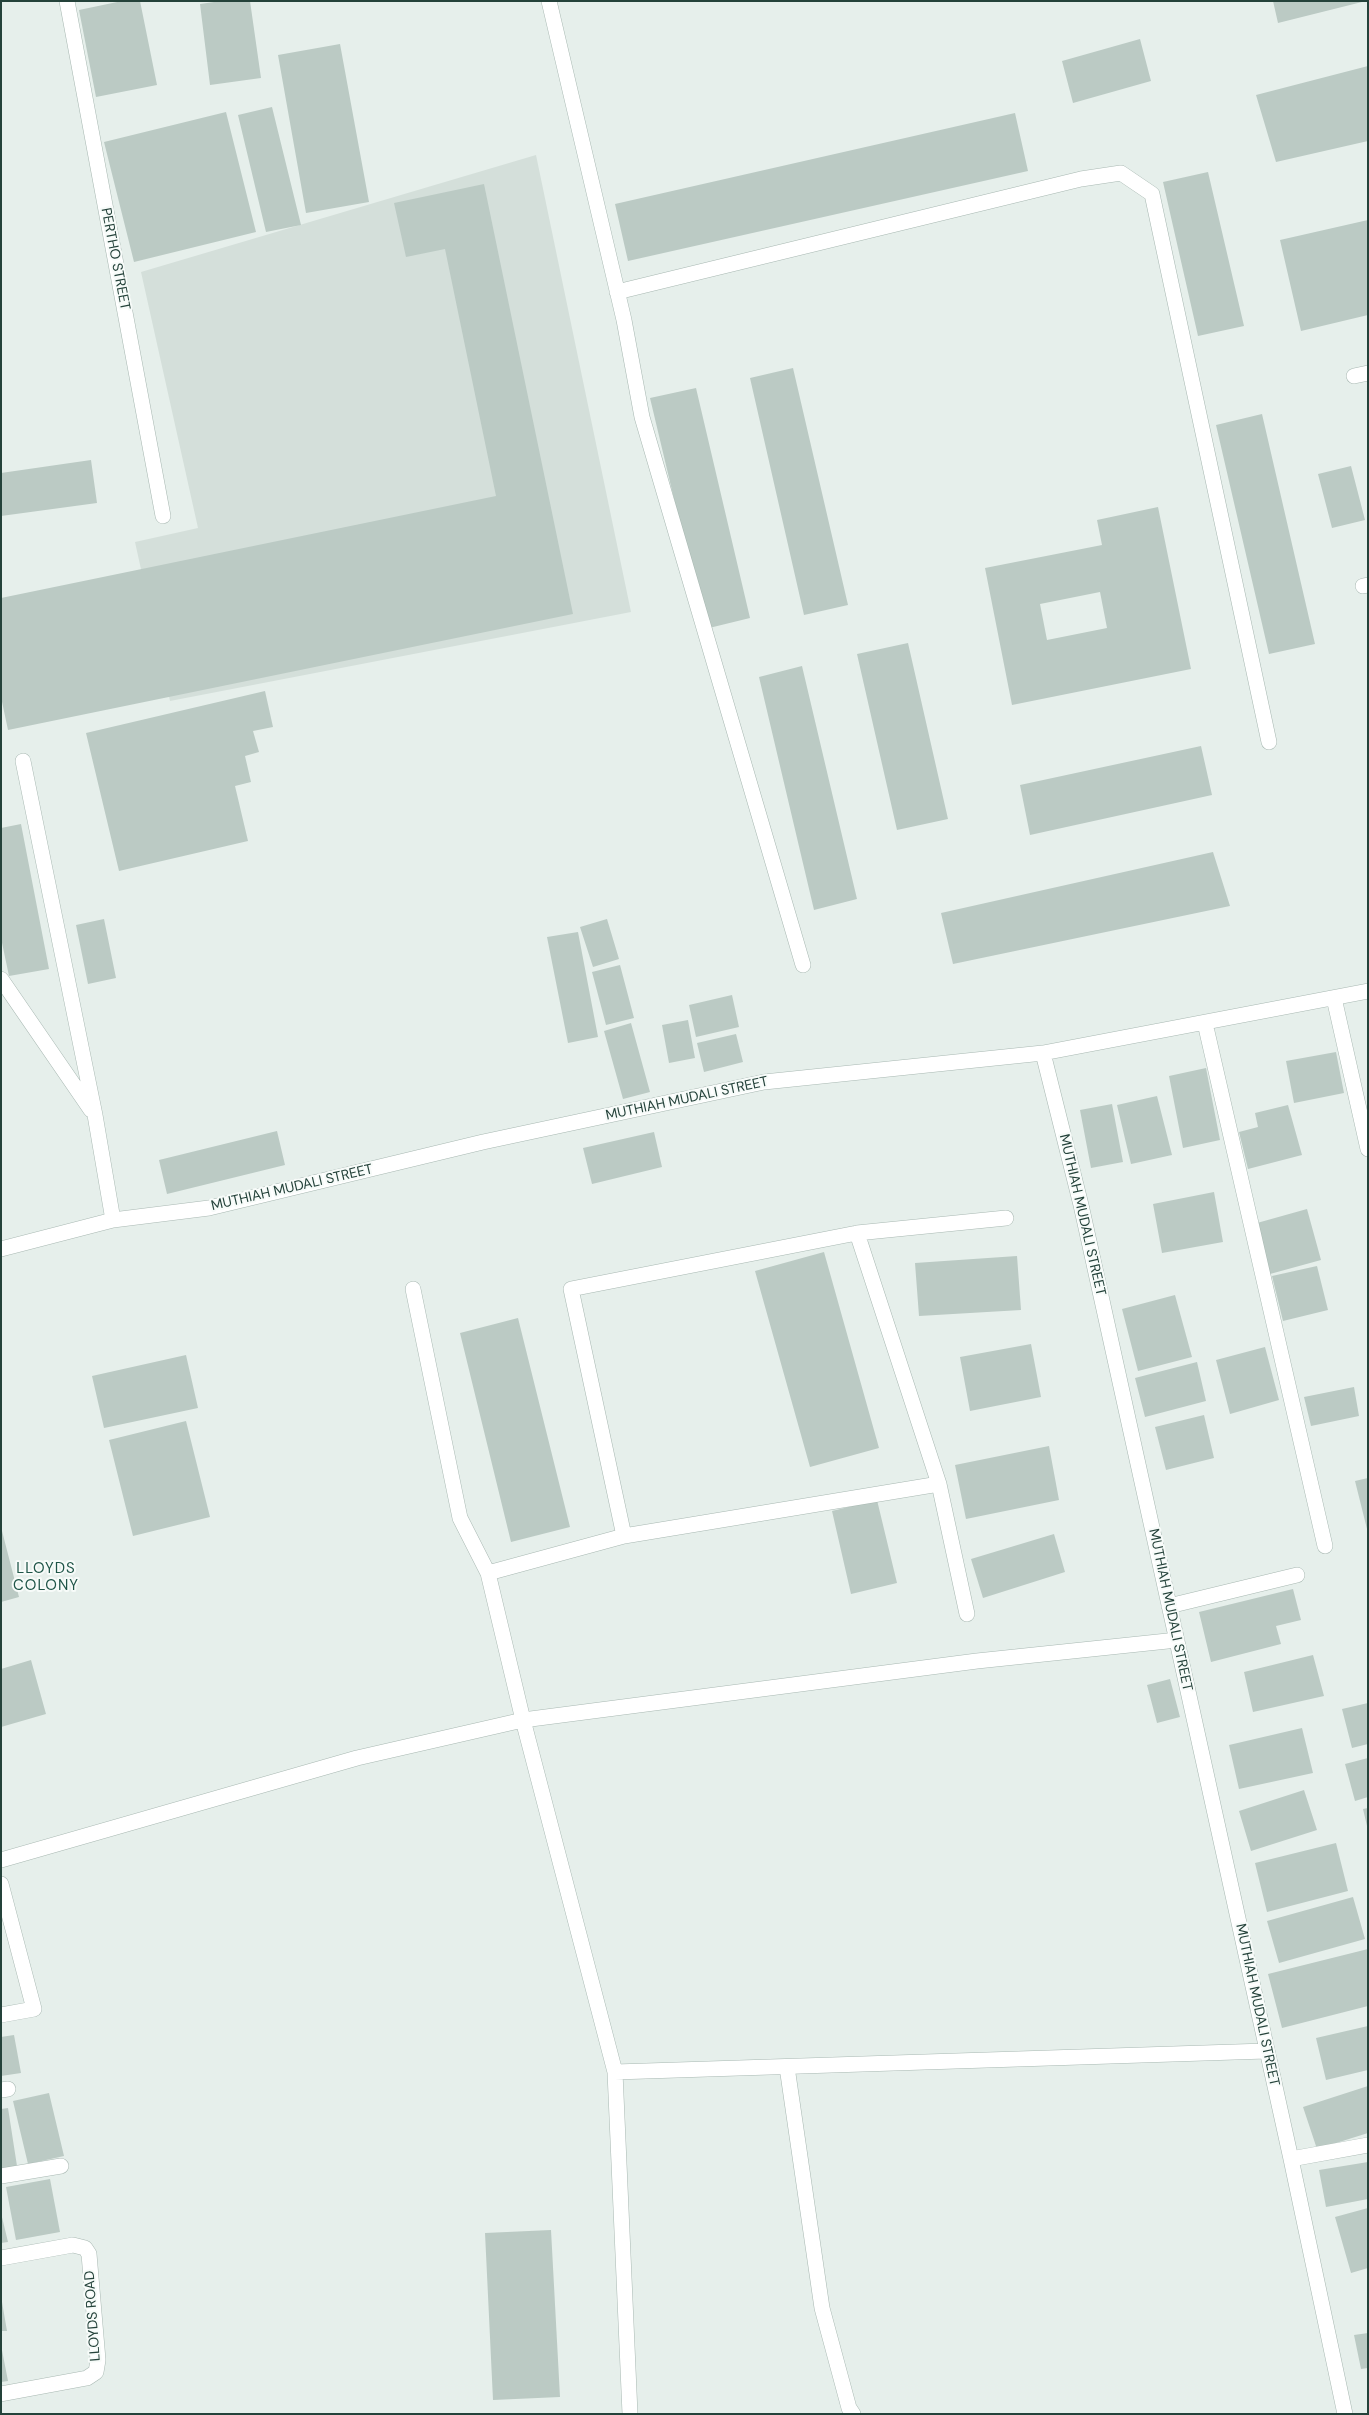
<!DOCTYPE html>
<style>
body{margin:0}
#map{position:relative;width:1369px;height:2415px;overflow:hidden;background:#e6efeb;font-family:"DM Sans",sans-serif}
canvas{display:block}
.frame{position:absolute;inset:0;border:2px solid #24423a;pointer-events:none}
</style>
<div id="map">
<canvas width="1369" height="2415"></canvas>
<div class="frame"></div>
</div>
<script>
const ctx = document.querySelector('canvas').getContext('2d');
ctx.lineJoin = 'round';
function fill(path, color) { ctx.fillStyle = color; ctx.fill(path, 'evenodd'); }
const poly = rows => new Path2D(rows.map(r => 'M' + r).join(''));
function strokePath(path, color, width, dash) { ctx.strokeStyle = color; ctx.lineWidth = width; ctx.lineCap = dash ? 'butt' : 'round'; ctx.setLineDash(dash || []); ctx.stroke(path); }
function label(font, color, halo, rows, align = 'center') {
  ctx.font = font + ' "DM Sans",sans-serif'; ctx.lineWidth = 4; ctx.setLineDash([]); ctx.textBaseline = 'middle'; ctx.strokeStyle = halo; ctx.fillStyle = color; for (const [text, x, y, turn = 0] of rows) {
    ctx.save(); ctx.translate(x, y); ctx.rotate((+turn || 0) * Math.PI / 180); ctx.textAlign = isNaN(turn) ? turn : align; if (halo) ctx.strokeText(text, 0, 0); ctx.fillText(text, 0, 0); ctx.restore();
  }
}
const built = poly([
 [536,155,631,612,170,701,135,542,198,528,141,272]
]);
const building = poly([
 [122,1,140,1,157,85,96,97,79,10],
 [221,1,250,1,261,78,210,85,200,4],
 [1273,1,1362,1,1362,2,1278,23],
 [1140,39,1151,81,1073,103,1062,61],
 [340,44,369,202,306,213,278,55],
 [1368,66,1368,141,1276,162,1256,95],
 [272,107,301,225,266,232,238,115],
 [226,112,256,232,134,262,104,142],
 [1015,113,1028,171,628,261,615,204],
 [1208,172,1244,326,1198,336,1163,182],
 [484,184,573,614,8,730,1,697,1,598,496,496,445,249,406,257,394,203],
 [1368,220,1368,315,1301,331,1280,240],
 [793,368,848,605,804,615,750,378],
 [696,388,750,618,705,629,650,398],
 [1262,414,1315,644,1269,654,1216,425],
 [91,460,97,503,1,516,1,473],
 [1351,466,1365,520,1332,528,1318,474],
 [1158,507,1191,669,1012,705,985,568,1102,545,1097,520],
 [1100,592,1107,628,1047,640,1040,604],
 [908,643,948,819,897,830,857,654],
 [802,666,857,899,814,910,759,677],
 [265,691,273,727,253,731,259,752,245,756,251,782,235,786,248,841,119,871,86,733],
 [1201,746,1212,795,1030,835,1020,785],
 [21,824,49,969,9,976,1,938,1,828],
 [1213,852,1230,906,953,964,941,913],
 [104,919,116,978,88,984,76,925],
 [607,919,619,959,593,967,580,927],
 [578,932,598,1037,568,1043,547,937],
 [620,965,634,1018,606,1025,592,972],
 [732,995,739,1027,696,1037,689,1005],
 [688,1020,695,1058,669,1063,662,1025],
 [631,1023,650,1092,623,1099,604,1031],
 [736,1034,743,1062,704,1072,697,1043],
 [1336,1052,1344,1093,1294,1103,1286,1061],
 [1206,1068,1220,1140,1183,1148,1169,1076],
 [1157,1096,1172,1155,1131,1164,1117,1105],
 [1112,1104,1123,1162,1091,1168,1080,1110],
 [1288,1105,1302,1155,1248,1169,1239,1132,1258,1127,1255,1113],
 [277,1131,285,1165,167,1194,159,1160],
 [654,1132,662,1167,592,1184,583,1148],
 [1214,1192,1223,1242,1162,1253,1153,1204],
 [1307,1209,1321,1260,1270,1274,1257,1223],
 [824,1252,879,1448,810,1467,755,1271],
 [1017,1256,1021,1310,919,1316,915,1263],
 [1317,1266,1328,1310,1283,1321,1272,1276],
 [1175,1295,1192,1357,1138,1371,1122,1309],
 [518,1318,570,1527,511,1542,460,1333],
 [1031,1344,1041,1397,970,1411,960,1357],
 [1265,1347,1279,1400,1230,1414,1216,1360],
 [186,1355,198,1408,104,1428,92,1376],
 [1197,1362,1206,1401,1145,1417,1135,1378],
 [1354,1387,1359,1416,1311,1426,1304,1397],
 [1204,1415,1214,1458,1166,1470,1155,1427],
 [186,1421,210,1517,133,1536,109,1440],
 [1049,1446,1059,1500,966,1519,955,1465],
 [1368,1478,1368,1529,1367,1529,1355,1481],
 [877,1500,897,1583,851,1594,832,1511],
 [1,1527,19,1597,1,1602],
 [1054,1534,1065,1572,983,1598,971,1559],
 [1293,1589,1301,1620,1276,1626,1281,1644,1211,1662,1199,1612],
 [1313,1655,1324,1696,1253,1712,1244,1672],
 [31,1660,46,1714,1,1727,1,1669],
 [1170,1679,1180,1717,1157,1723,1147,1685],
 [1368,1703,1368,1744,1352,1748,1342,1709],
 [1302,1728,1313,1773,1239,1789,1229,1745],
 [1368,1758,1368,1797,1355,1801,1345,1764],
 [1304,1790,1317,1830,1251,1851,1239,1811],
 [1368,1808,1368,1826,1367,1826,1363,1809],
 [1336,1843,1348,1891,1267,1912,1255,1863],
 [1353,1897,1365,1939,1279,1963,1267,1921],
 [1368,1949,1368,2006,1282,2028,1268,1974],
 [1368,2026,1368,2070,1326,2080,1316,2038],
 [14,2035,21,2073,1,2076,1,2037],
 [1368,2086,1368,2133,1317,2149,1303,2107],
 [49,2093,64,2156,28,2164,13,2101],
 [8,2108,17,2166,1,2169,1,2109],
 [1368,2162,1368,2199,1326,2207,1319,2170],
 [50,2179,60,2232,16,2240,6,2187],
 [1368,2208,1368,2268,1351,2273,1335,2217],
 [1,2213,8,2242,1,2243],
 [551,2230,560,2397,493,2400,485,2233],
 [2,2302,7,2331,1,2331,1,2303],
 [1368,2333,1368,2368,1361,2369,1354,2335],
 [1,2345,8,2381,1,2382]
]);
const service = poly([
 [857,1233,939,1484,967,1614],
 [413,1289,460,1518,488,1573,523,1720],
 [624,1536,571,1289,857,1233,1006,1218],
 [488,1573,624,1536,939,1484]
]);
const minor = poly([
 [67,1,163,516],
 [549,1,624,320,642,417,803,965],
 [617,292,1081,179,1121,173,1152,194,1269,742],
 [1354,376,1368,373],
 [1363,586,1368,585],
 [23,761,95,1115,113,1220],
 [1,979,91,1110],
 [1334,998,1368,1149],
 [1205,1023,1325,1546],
 [1043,1053,1081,1205,1291,2159,1345,2414],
 [1,1249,113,1220,209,1208,483,1142,764,1082,1043,1053,1368,991],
 [1169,1606,1297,1575],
 [523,1720,615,2072,630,2414],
 [1,1860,357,1758,523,1720,977,1661,1177,1640],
 [1,1884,34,2009,1,2015],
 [787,2067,822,2308,849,2408,853,2414],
 [615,2072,1266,2051],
 [1,2090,8,2089],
 [1291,2159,1368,2145],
 [1,2176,61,2166],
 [1,2258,73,2245,85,2248,89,2254,98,2360,96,2372,87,2378,1,2394]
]);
const streetNames = [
 ["PERTHO STREET",115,259,79],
 ["MUTHIAH MUDALI STREET",687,1099,-12],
 ["MUTHIAH MUDALI STREET",292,1188,-13],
 ["MUTHIAH MUDALI STREET",1082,1215,77],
 ["MUTHIAH MUDALI STREET",1170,1610,78],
 ["MUTHIAH MUDALI STREET",1257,2005,78],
 ["LLOYDS ROAD",93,2316,-94]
];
const neighbourhoodNames = [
 ["LLOYDS",46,1569],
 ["COLONY",46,1586]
];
fill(built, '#d4dfda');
fill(building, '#bbcac4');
strokePath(service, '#a8b8b2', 16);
strokePath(minor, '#a8b8b2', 16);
strokePath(service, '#fff', 15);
strokePath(minor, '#fff', 15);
label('14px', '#24423a', '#f7fbf9', streetNames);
ctx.letterSpacing = '1px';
label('15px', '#1f5548', '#f7fbf9', neighbourhoodNames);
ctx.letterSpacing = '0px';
</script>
